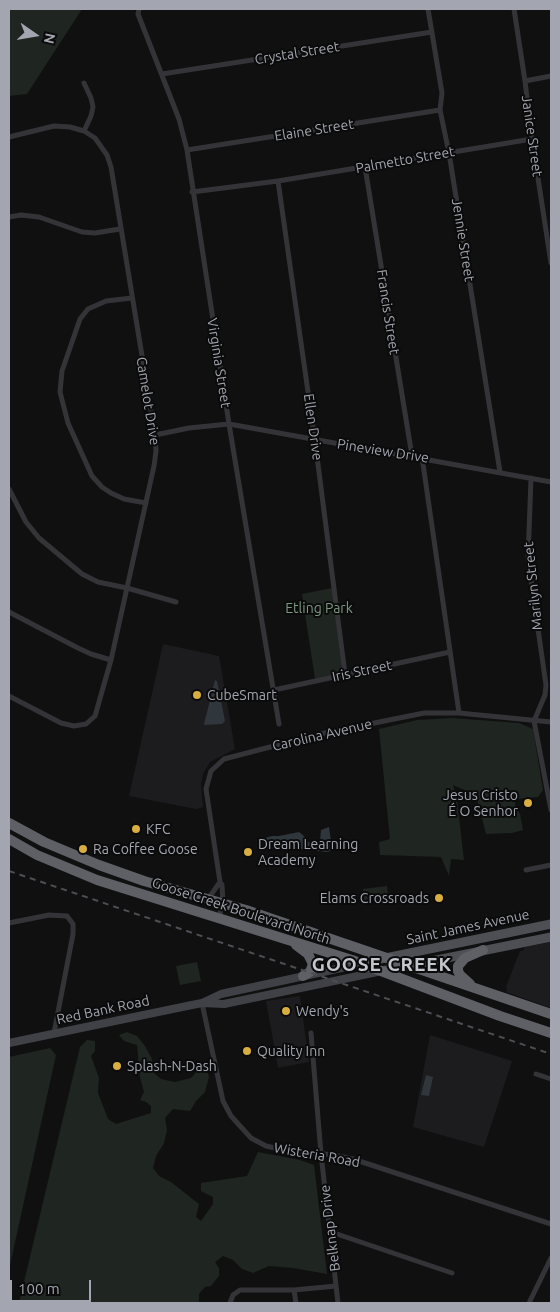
<!DOCTYPE html>
<meta charset="utf-8">
<style>
body{margin:0}
#map{position:relative;width:560px;height:1312px;overflow:hidden;background:#101011;font-family:Ubuntu,sans-serif}
canvas{display:block}
.frame{position:absolute;inset:0;border:10px solid #a3a6b0;pointer-events:none}
.north{position:absolute;left:10px;top:10px;width:50px;height:50px;-webkit-text-stroke:4px #0b0b0c;paint-order:stroke;rotate:103deg;font-size:14px;font-weight:700;line-height:20px;text-align:center;color:#a3a6b0}
.north::after{content:'';display:block;margin:auto;width:18px;height:22px;background:#a3a6b0;clip-path:polygon(50% 0,100% 100%,50% 72%,0 100%)}
.scale{position:absolute;left:10px;top:1280px;width:81px;height:22px;box-sizing:border-box;border:2px solid #a3a6b0;border-top:0;padding-left:6px;font-size:15px;line-height:18px;white-space:nowrap;color:#a3a6b0;-webkit-text-stroke:4px #0b0b0c;paint-order:stroke}
</style>
<div id="map">
<canvas width="560" height="1312"></canvas>
<div class="frame"></div>
<div class="north">N</div>
<div class="scale">100 m</div>
</div>
<script>
const ctx = document.querySelector('canvas').getContext('2d');
ctx.lineJoin = 'round';
function fill(path, color) { ctx.fillStyle = color; ctx.fill(path, 'evenodd'); }
const poly = rows => new Path2D(rows.map(r => 'M' + r).join(''));
function strokePath(path, color, width, dash) { ctx.strokeStyle = color; ctx.lineWidth = width; ctx.lineCap = dash ? 'butt' : 'round'; ctx.setLineDash(dash || []); ctx.stroke(path); }
function label(font, color, halo, rows, align = 'center') {
  ctx.font = font + ' Ubuntu,sans-serif'; ctx.lineWidth = 4; ctx.setLineDash([]); ctx.textBaseline = 'middle'; ctx.strokeStyle = halo; ctx.fillStyle = color; for (const [text, x, y, turn = 0] of rows) {
    ctx.save(); ctx.translate(x, y); ctx.rotate((+turn || 0) * Math.PI / 180); ctx.textAlign = isNaN(turn) ? turn : align; if (halo) ctx.strokeText(text, 0, 0); ctx.fillText(text, 0, 0); ctx.restore();
  }
}
const built = poly([
 [163,644,219,656,235,749,210,762,203,774,201,785,203,807,196,809,129,796],
 [551,942,551,1008,506,992,507,988,506,987,520,951,523,951,525,947],
 [300,996,309,1062,278,1068,266,1001],
 [430,1035,512,1061,484,1147,413,1127]
]);
const green = poly([
 [9,9,82,9,27,94,9,96],
 [332,588,342,670,341,673,315,679,302,594],
 [452,718,519,723,533,729,543,790,538,797,516,799,515,804,520,814,523,830,512,833,486,834,476,795,453,785,457,800,464,860,451,859,449,876,441,857,380,855,379,842,390,839,379,729,417,720],
 [387,886,389,902,379,904,374,899,364,900,363,889],
 [197,962,201,981,180,985,176,966],
 [127,1032,137,1036,145,1046,152,1059,154,1073,161,1079,175,1082,191,1078,198,1070,206,1068,209,1077,205,1092,196,1101,190,1111,173,1109,165,1118,167,1130,164,1143,156,1156,153,1168,159,1176,171,1182,199,1204,196,1217,201,1221,213,1204,213,1197,201,1191,201,1183,247,1176,258,1152,300,1160,314,1165,327,1274,293,1268,269,1266,253,1273,242,1269,233,1260,223,1256,215,1262,219,1268,219,1276,211,1286,205,1287,199,1294,199,1303,19,1303,80,1047,87,1040,95,1041,95,1051,91,1056,99,1078,98,1093,108,1119,116,1124,151,1113,151,1106,146,1102,140,1100,144,1092,140,1077,137,1045,124,1041,119,1035],
 [50,1048,56,1055,9,1270,9,1057]
]);
const water = poly([
 [215,680,217,681,225,721,222,724,205,725,204,724],
 [329,827,332,848,330,851,327,852,269,845,266,843,264,840,265,838,272,836,279,836,299,832,304,836,307,841,314,845,320,842,321,830],
 [426,1075,433,1077,429,1096,421,1095]
]);
const street = poly([
 [139,9,138,14,179,119,187,150,229,424,279,724],
 [428,9,442,93,440,110,449,153,500,472],
 [514,9,525,81,532,139,551,263],
 [162,74,432,32],
 [525,81,551,76],
 [84,131,91,116,93,107,91,98,84,83],
 [9,137,54,126,70,127,84,131,95,138,107,155,111,167,155,435,156,451,154,466,111,660,95,716,86,724,74,726,61,723,9,696],
 [187,150,440,110],
 [365,167,412,456],
 [278,181,315,441,345,674],
 [192,192,278,181,532,139],
 [9,217,21,215,39,217,82,232,95,233,120,229],
 [132,298,106,301,88,309,80,319,62,371,60,392,68,423,92,476,102,487,111,493,124,499,146,503],
 [155,435,189,428,229,424,551,482],
 [422,457,459,713],
 [531,478,528,559,546,685,545,695,534,721,551,810],
 [9,489,26,522,39,538,82,574,98,582,127,588,176,602],
 [9,612,78,648,91,654,111,660],
 [274,690,450,652],
 [526,870,551,865],
 [208,899,220,882],
 [219,917,223,903,222,885,220,882,206,789,211,771,224,759,320,734,424,713,459,713,551,722],
 [9,923,49,915,67,916,73,924,73,934,54,1033],
 [202,1003,223,1101,231,1116,251,1138,266,1146,284,1150,333,1155,353,1159,551,1224],
 [311,1033,321,1154,338,1303],
 [536,1074,551,1079],
 [331,1232,452,1273],
 [294,1290,296,1303],
 [230,1303,233,1295,240,1290,294,1290,336,1286],
 [529,1303,551,1258]
]);
const secondary = poly([
 [204,1002,221,994,360,964],
 [9,1043,187,1006,202,1003,224,1004,382,971]
]);
const primary = poly([
 [361,963,551,924],
 [382,971,551,937]
]);
const highway = poly([
 [9,823,44,842,99,865,144,881,246,910,551,1014],
 [9,839,37,855,97,880,352,960,500,1016,551,1033],
 [296,945,308,954,313,964,310,972,303,976],
 [470,984,460,975,458,971,458,966,465,958,483,950]
]);
const rail = poly([
 [9,871,551,1054]
]);
const markers = [
 [197,695,5,"#d8ae41"],
 [528,803,5,"#d8ae41"],
 [136,829,5,"#d8ae41"],
 [83,849,5,"#d8ae41"],
 [248,852,5,"#d8ae41"],
 [439,898,5,"#d8ae41"],
 [286,1011,5,"#d8ae41"],
 [247,1051,5,"#d8ae41"],
 [117,1066,5,"#d8ae41"]
];
const streetNames = [
 ["Crystal Street",297,53,-9],
 ["Elaine Street",314,130,-9],
 ["Janice Street",532,136,82],
 ["Palmetto Street",405,160,-10],
 ["Jennie Street",463,240,81],
 ["Francis Street",388,312,81],
 ["Virginia Street",219,363,81],
 ["Camelot Drive",148,401,81],
 ["Ellen Drive",313,427,82],
 ["Pineview Drive",383,451,9],
 ["Marilyn Street",533,586,-96],
 ["Iris Street",362,671,-12],
 ["Carolina Avenue",322,735,-13],
 ["Goose Creek Boulevard North",241,911,18],
 ["Saint James Avenue",468,927,-12],
 ["Red Bank Road",103,1010,-12],
 ["Wisteria Road",317,1155,10],
 ["Belknap Drive",330,1228,-97]
];
const parkNames = [
 ["Etling Park",319,608]
];
const poiNames = [
 ["CubeSmart",207,695],
 ["Jesus Cristo",518,795,"right"],
 ["É O Senhor",518,811,"right"],
 ["KFC",146,829],
 ["Dream Learning",258,844],
 ["Academy",258,860],
 ["Ra Coffee Goose",93,849],
 ["Elams Crossroads",429,898,"right"],
 ["Wendy's",296,1011],
 ["Quality Inn",257,1051],
 ["Splash-N-Dash",127,1066]
];
const districtNames = [
 ["GOOSE CREEK",382,965]
];
fill(built, '#1c1c1e');
fill(green, '#1f2520');
fill(water, '#2f363c');
strokePath(street, '#343438', 5);
strokePath(secondary, '#404146', 8);
strokePath(primary, '#4e4f54', 9);
strokePath(highway, '#5e6066', 10);
strokePath(rail, '#4d4e53', 2, [6, 5]);
for (const [x, y, r, color] of markers) { const dot = new Path2D(); dot.arc(x, y, r, 0, 2 * Math.PI); ctx.fillStyle = color; ctx.fill(dot); strokePath(dot, '#0b0b0c', 2); }
label('14px', '#a3a6b0', '#0b0b0c', streetNames);
label('14px', '#7c9980', '#0b0b0c', parkNames);
label('14px', '#a3a6b0', '#0b0b0c', poiNames, 'left');
ctx.letterSpacing = '1px';
label('bold 19px', '#c4c6cd', '#0b0b0c', districtNames);
ctx.letterSpacing = '0px';
</script>
